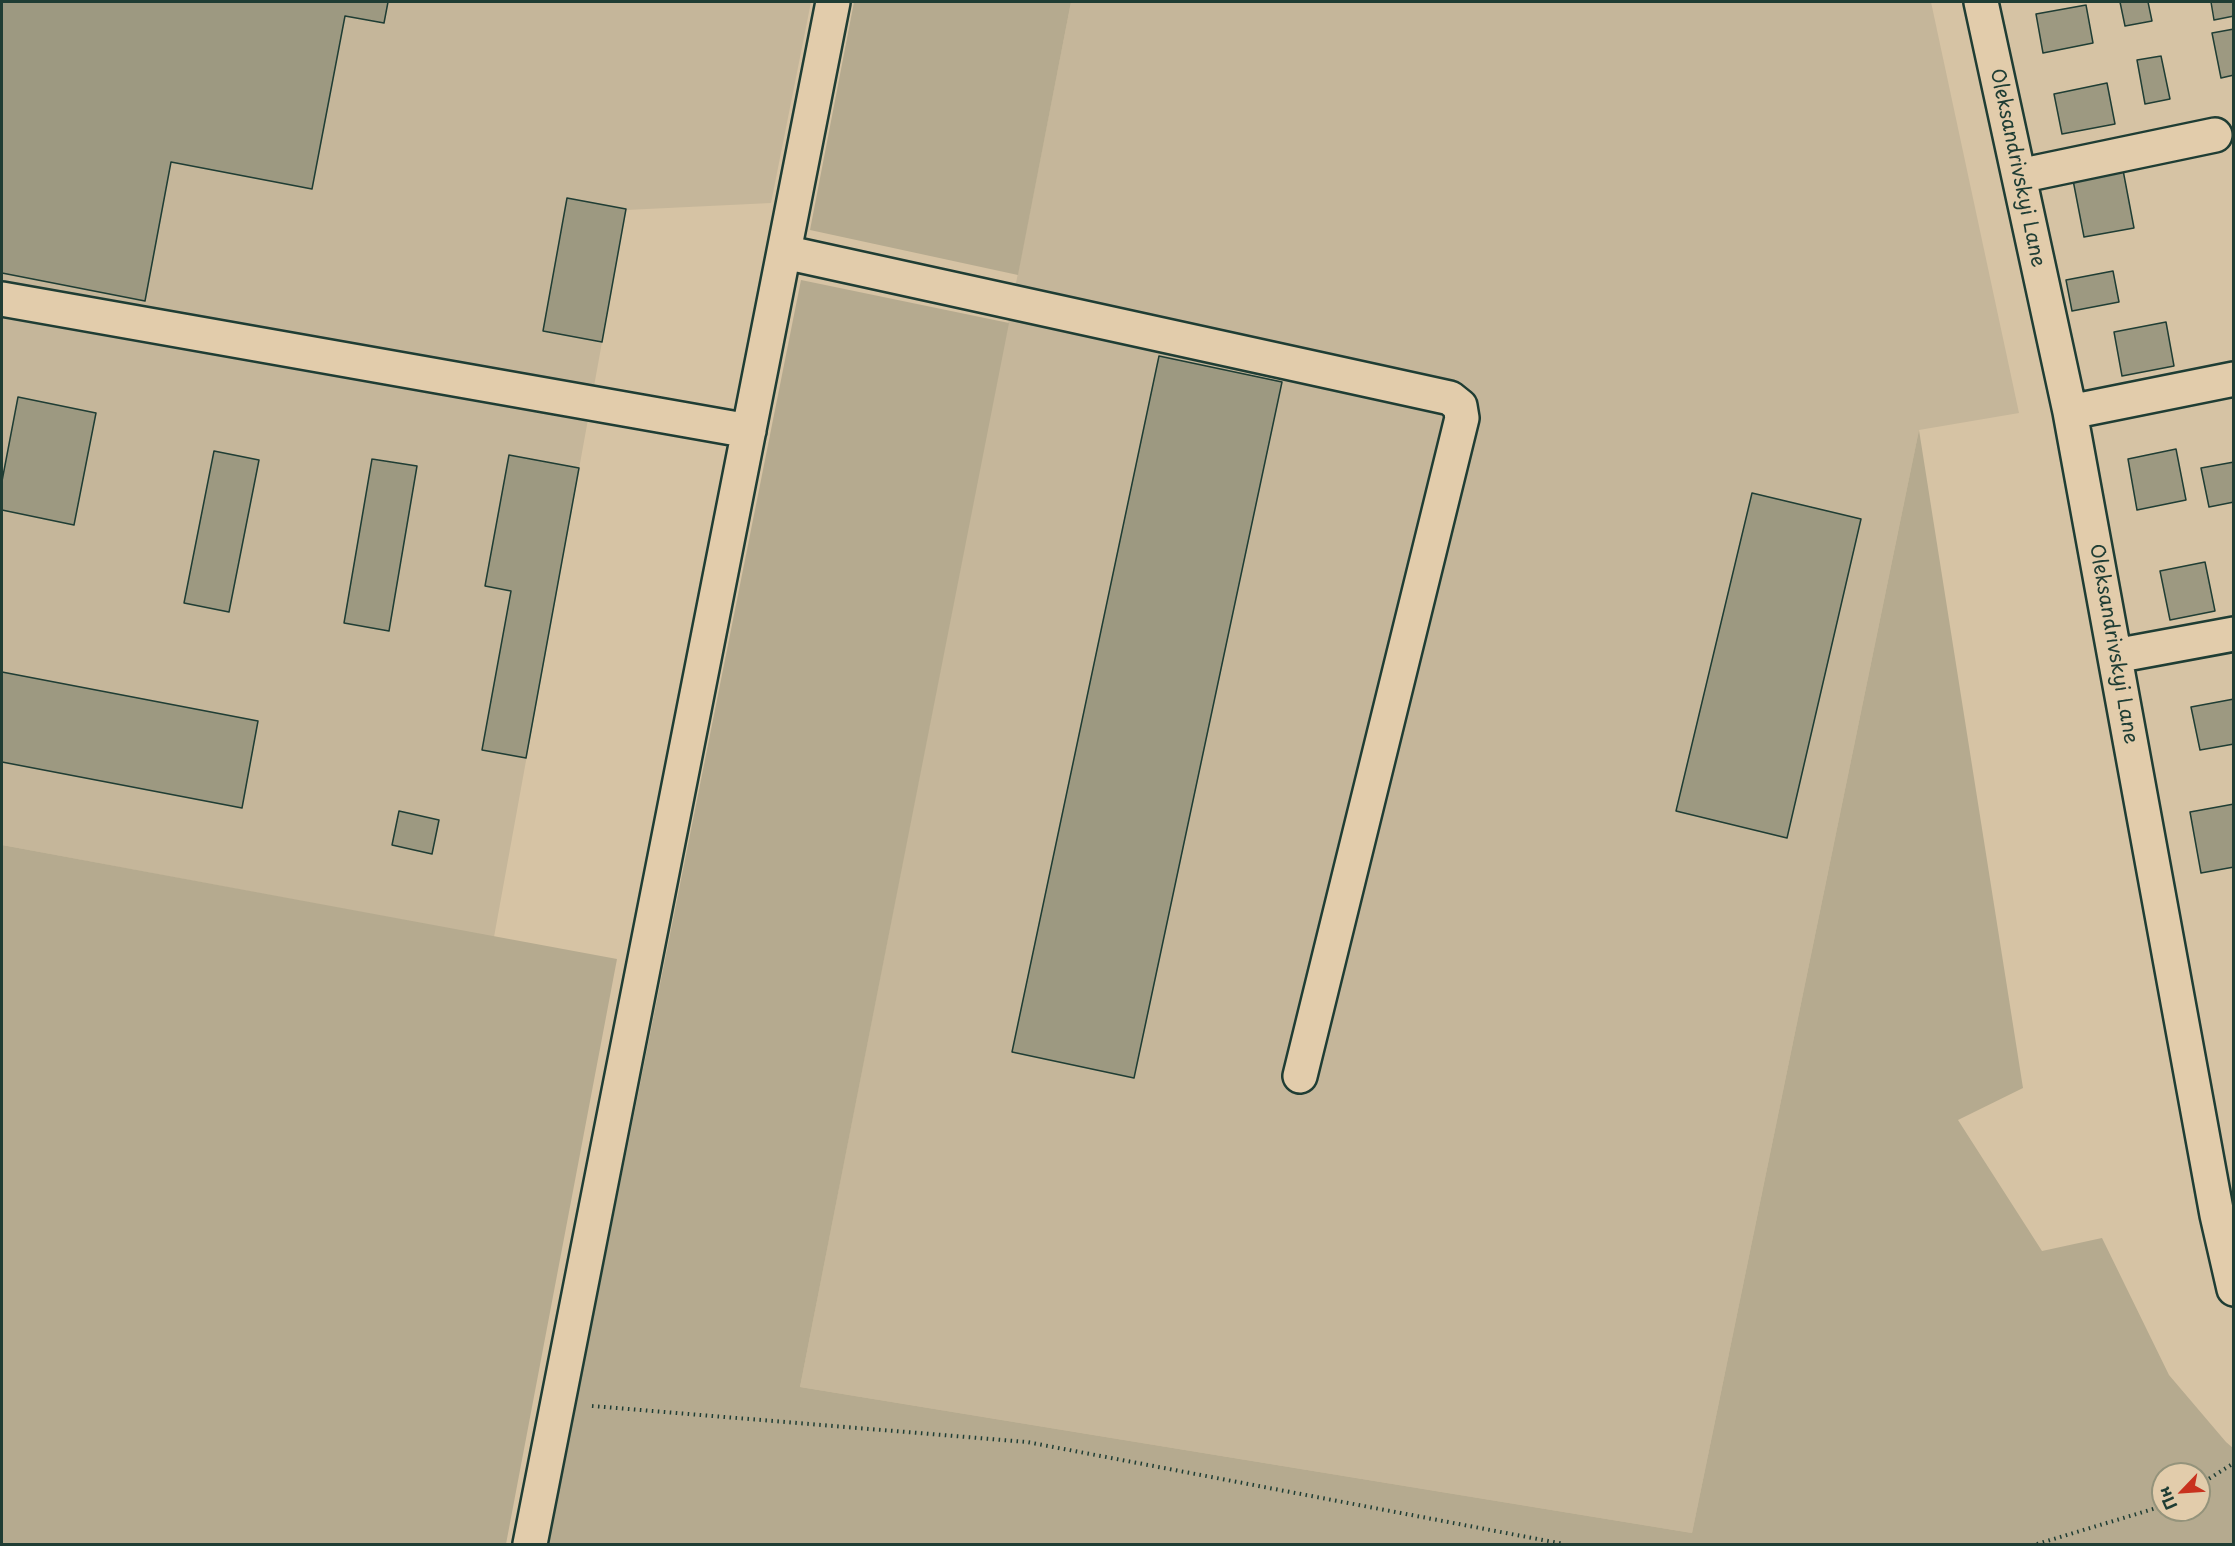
<!DOCTYPE html>
<meta charset="utf-8">
<style>
body{margin:0}
#map{position:relative;width:2235px;height:1546px;overflow:hidden;background:#d6c3a4;font-family:"Playpen Sans",sans-serif}
canvas{display:block}
.frame{position:absolute;inset:0;border:3px solid #1f3d34;pointer-events:none}
.north{position:absolute;left:2151px;top:1462px;width:60px;height:60px;box-sizing:border-box;background:#e2ccab;border:2px solid #94937b;border-radius:50%;rotate:245deg;font-size:16px;font-weight:700;line-height:24px;text-align:center;color:#1f3d34}
.north::after{content:'';display:block;margin:auto;width:21px;height:27px;background:#c8321e;clip-path:polygon(50% 0,100% 100%,50% 72%,0 100%)}
</style>
<div id="map">
<canvas width="2235" height="1546"></canvas>
<div class="frame"></div>
<div class="north">Пн</div>
</div>
<script>
const ctx = document.querySelector('canvas').getContext('2d');
ctx.lineJoin = 'round';
function fill(path, color) { ctx.fillStyle = color; ctx.fill(path, 'evenodd'); }
const poly = rows => new Path2D(rows.map(r => 'M' + r).join(''));
function strokePath(path, color, width, dash) { ctx.strokeStyle = color; ctx.lineWidth = width; ctx.lineCap = dash ? 'butt' : 'round'; ctx.setLineDash(dash || []); ctx.stroke(path); }
function label(font, color, halo, rows, align = 'center') {
  ctx.font = font + ' "Playpen Sans",sans-serif'; ctx.lineWidth = 4.5; ctx.setLineDash([]); ctx.textBaseline = 'middle'; ctx.strokeStyle = halo; ctx.fillStyle = color; for (const [text, x, y, turn = 0] of rows) {
    ctx.save(); ctx.translate(x, y); ctx.rotate((+turn || 0) * Math.PI / 180); ctx.textAlign = isNaN(turn) ? turn : align; if (halo) ctx.strokeText(text, 0, 0); ctx.fillText(text, 0, 0); ctx.restore();
  }
}
const built = poly([
 [2,2,811,2,771,203,626,210,494,937,2,845],
 [1071,2,1931,2,2019,413,1919,430,1692,1533,800,1387]
]);
const green = poly([
 [854,2,1071,2,1018,275,810,230],
 [801,280,1009,323,800,1387,1692,1533,1919,430,2023,1088,1958,1120,2042,1251,2102,1238,2169,1375,2226,1442,2233,1448,2233,1544,548,1544],
 [2163,1474,2199,1474,2199,1510,2163,1510],
 [2,845,617,959,506,1544,2,1544]
]);
const building = poly([
 [2,2,388,2,384,23,345,16,312,189,171,162,145,301,2,273,2,2],
 [2120,2,2148,2,2152,21,2125,26,2120,2],
 [2211,2,2234,2,2234,16,2214,20,2211,2],
 [2086,5,2093,43,2043,53,2036,14,2086,5],
 [2234,29,2234,75,2221,78,2212,33,2234,29],
 [2161,56,2170,99,2145,104,2137,60,2161,56],
 [2107,83,2115,124,2062,134,2054,94,2107,83],
 [2123,170,2134,228,2084,237,2073,180,2123,170],
 [567,198,626,209,602,342,543,331,567,198],
 [2113,271,2119,302,2072,311,2066,280,2113,271],
 [2166,322,2174,366,2122,376,2114,332,2166,322],
 [1159,356,1282,382,1134,1078,1012,1052,1159,356],
 [18,397,96,413,74,525,2,510,2,481,18,397],
 [2176,449,2186,500,2137,510,2128,459,2176,449],
 [214,451,259,460,229,612,184,603,214,451],
 [509,455,579,468,526,758,482,750,511,591,485,586,509,455],
 [372,459,417,466,389,631,344,623,372,459],
 [2234,462,2234,502,2209,507,2201,468,2234,462],
 [1752,493,1861,519,1787,838,1676,811,1752,493],
 [2205,562,2215,611,2170,620,2160,571,2205,562],
 [2,672,258,721,242,808,2,762,2,672],
 [2234,699,2234,744,2200,750,2191,707,2234,699],
 [2234,804,2234,867,2201,873,2190,812,2234,804],
 [399,811,439,820,432,854,392,845,399,811]
]);
const path = poly([
 [592,1406,1027,1442,1564,1544],
 [2199,1485,2234,1463],
 [2037,1544,2163,1506]
]);
const minor = poly([
 [1981,2,2070,412,2217,1215,2234,1289],
 [2019,176,2215,135],
 [784,252,1450,398,1460,406,1462,418,1300,1076],
 [2,299,749,431],
 [2070,412,2234,379],
 [2115,656,2234,634],
 [530,1544,833,2]
]);
const streetNames = [
 ["Oleksandrivskyi Lane",2017,168,78],
 ["Oleksandrivskyi Lane",2113,644,80]
];
fill(built, '#c5b69a');
fill(green, '#b5aa8f');
fill(building, '#9d9981');
strokePath(building, '#1f3d34', 1.5);
strokePath(minor, '#1f3d34', 38);
strokePath(path, '#1f3d34', 4, [1.5, 4.5]);
strokePath(minor, '#e2ccab', 33);
label('20px', '#1f3d34', '#e2ccab', streetNames);
</script>
